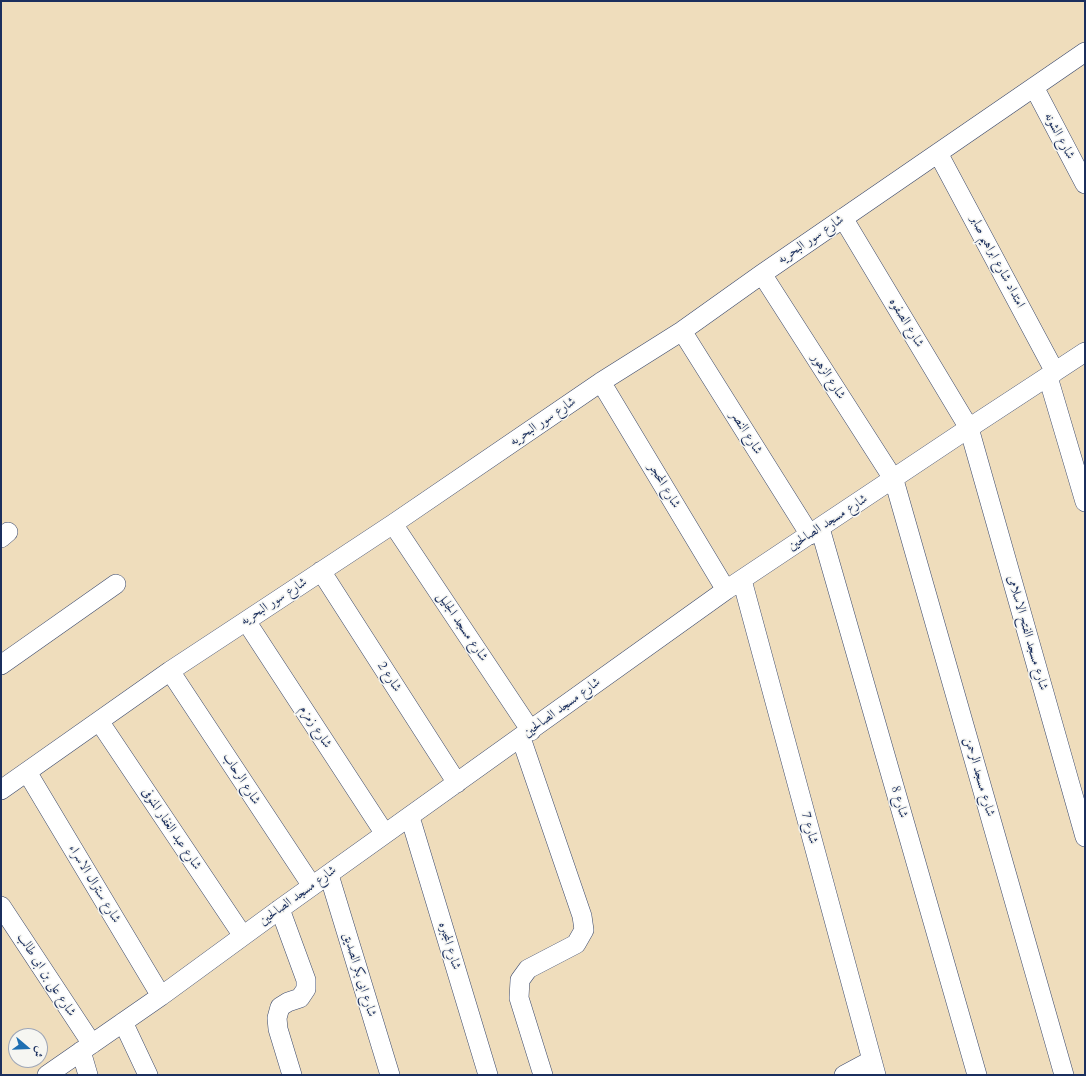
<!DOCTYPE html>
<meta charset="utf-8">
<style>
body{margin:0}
#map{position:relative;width:1086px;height:1076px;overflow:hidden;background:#efddbc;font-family:Cardo,Amiri,serif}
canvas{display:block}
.frame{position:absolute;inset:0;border:2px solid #1b2f5e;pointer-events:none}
.north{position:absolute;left:8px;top:1028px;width:40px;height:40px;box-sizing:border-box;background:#f6f6f2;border:1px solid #9ea6b7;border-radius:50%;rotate:109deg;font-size:11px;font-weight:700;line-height:16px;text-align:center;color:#1b2f5e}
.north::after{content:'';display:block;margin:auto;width:14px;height:18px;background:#1f6fb2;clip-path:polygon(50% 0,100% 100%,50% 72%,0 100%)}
</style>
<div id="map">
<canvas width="1086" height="1076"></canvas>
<div class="frame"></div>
<div class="north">ش</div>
</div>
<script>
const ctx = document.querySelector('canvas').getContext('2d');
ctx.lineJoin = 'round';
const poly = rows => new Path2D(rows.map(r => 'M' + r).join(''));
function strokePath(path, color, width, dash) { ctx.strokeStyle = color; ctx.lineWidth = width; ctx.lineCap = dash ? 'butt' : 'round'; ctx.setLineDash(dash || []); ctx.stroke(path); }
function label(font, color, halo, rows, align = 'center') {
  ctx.font = font + ' Cardo,Amiri,serif'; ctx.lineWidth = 3; ctx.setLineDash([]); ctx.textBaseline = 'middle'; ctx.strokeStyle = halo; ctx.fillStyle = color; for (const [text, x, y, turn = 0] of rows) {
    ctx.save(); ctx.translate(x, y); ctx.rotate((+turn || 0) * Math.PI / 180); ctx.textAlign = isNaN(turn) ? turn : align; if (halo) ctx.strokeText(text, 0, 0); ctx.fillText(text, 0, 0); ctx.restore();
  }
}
const minor = poly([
 [1034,87,1085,184],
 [938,153,1055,372],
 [843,218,969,428,1085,837],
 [762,274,894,480,1064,1075],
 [682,331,810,535],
 [1048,377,1085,502],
 [601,382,726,590],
 [393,524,531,731],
 [820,528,977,1075],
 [1,538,8,532],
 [321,571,457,783],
 [742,580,876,1075],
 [246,621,385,834],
 [1,665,116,584],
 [170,671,312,886],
 [99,721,243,936],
 [521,738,582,916,584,930,576,944,528,969,520,980,519,998,543,1075],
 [27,772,161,996],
 [1,790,170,671,246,621,393,524,601,382,682,331,762,274,1085,52],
 [410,817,488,1075],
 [329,875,390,1075],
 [1,906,92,1044],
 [280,909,306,980,306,989,300,998,288,1002,280,1007,277,1018,278,1029,292,1075],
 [123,1022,148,1075],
 [81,1051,88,1075],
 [47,1075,161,996,280,909,726,590,969,428,1085,352],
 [844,1075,872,1060]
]);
const streetNames = [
 ["شارع الشونه",1059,136,62],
 ["شارع سور البحريه",811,240,-34],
 ["امتداد شارع ابراهيم صابر",997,262,62],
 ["شارع الصفوه",906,323,59],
 ["شارع الزهور",828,377,57],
 ["شارع سور البحريه",543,422,-34],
 ["شارع النصر",746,433,58],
 ["شارع المحجر",664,486,59],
 ["شارع مسجد الصالحين",828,523,-33],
 ["شارع سور البحريه",274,602,-33],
 ["شارع مسجد الجليل",462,627,56],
 ["شارع مسجد الفتح الاسلامى",1027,633,74],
 ["شارع 2",389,677,57],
 ["شارع مسجد الصالحين",562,708,-36],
 ["شارع زمزم",315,727,57],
 ["شارع مسجد الرحمن",979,777,74],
 ["شارع الرحاب",241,779,57],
 ["شارع 8",899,802,74],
 ["شارع 7",809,828,75],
 ["شارع عبد الغفار المنوفى",171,829,56],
 ["شارع سنترال الاسراء",94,884,59],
 ["شارع مسجد الصالحين",298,896,-36],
 ["شارع المجبره",449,946,73],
 ["شارع على بن ابى طالب",46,975,57],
 ["شارع ابى بكر الصديق",359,975,73]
];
strokePath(minor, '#3b496c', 20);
strokePath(minor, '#fff', 19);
label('13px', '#1b2f5e', '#f6f6f2', streetNames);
</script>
